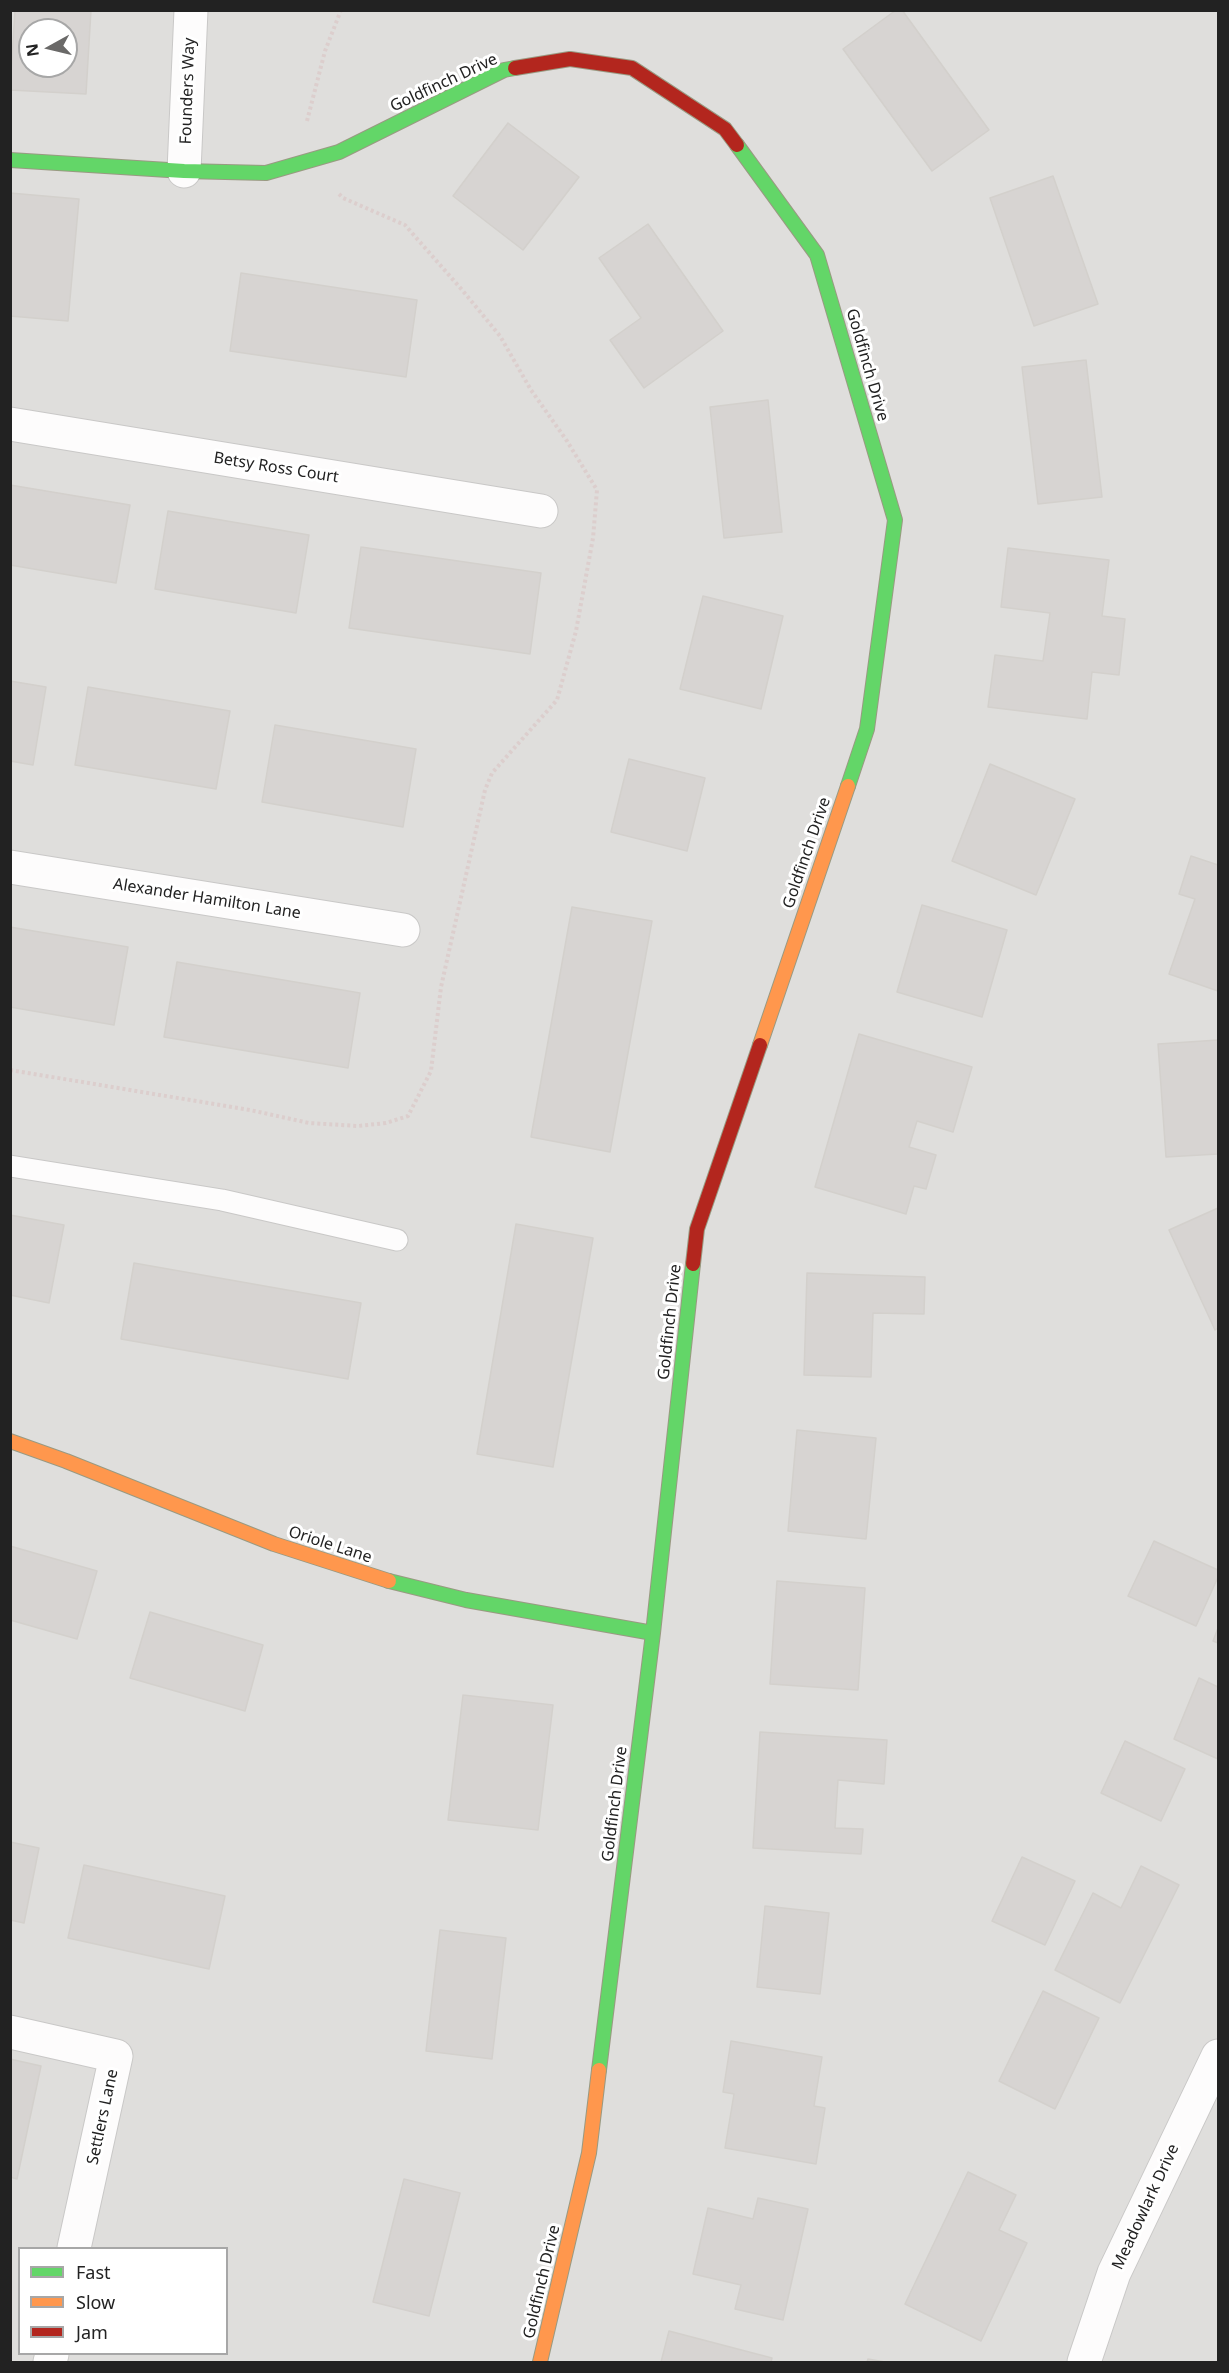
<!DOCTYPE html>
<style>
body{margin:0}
#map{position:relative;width:1229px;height:2373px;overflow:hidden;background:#f0eeeb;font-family:"Noto Sans",sans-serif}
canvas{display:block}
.frame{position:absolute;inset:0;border:12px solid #222;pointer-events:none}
.legend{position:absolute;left:18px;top:2247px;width:210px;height:108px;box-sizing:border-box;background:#fff;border:2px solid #a7a7a7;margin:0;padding:8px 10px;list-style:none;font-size:18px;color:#222}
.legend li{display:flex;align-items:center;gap:12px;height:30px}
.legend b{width:30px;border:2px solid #a7a7a7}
.north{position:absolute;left:18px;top:18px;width:60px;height:60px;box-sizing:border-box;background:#fff;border:2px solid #a7a7a7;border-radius:50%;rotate:262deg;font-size:16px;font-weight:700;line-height:24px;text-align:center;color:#222}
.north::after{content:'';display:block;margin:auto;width:21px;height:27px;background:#6a6968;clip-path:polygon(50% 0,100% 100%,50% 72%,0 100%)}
</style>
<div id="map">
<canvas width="1229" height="2373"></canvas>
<div class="frame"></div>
<ul class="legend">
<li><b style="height:8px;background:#63d668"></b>Fast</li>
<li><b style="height:8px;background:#ff974d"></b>Slow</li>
<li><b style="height:8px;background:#b3261e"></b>Jam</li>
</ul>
<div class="north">N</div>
</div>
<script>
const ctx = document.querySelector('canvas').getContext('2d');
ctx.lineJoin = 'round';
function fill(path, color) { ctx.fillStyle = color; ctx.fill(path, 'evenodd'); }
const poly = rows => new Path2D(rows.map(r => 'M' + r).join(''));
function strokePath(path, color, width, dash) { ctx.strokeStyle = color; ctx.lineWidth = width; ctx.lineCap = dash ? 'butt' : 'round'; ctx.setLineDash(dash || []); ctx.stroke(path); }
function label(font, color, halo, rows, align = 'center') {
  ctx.font = font + ' "Noto Sans",sans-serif'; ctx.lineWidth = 6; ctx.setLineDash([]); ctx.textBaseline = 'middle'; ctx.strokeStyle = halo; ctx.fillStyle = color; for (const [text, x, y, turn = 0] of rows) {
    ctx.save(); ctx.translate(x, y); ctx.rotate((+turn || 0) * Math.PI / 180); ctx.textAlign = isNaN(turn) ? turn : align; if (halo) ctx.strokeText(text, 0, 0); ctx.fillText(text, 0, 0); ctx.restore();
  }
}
const residential = poly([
 [11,11,1218,11,1218,2362,11,2362],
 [30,30,66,30,66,66,30,66],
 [20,2248,226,2248,226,2354,20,2354]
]);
const building = poly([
 [15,10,91,10,86,94,10,90,15,10],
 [30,30,66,30,66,66,30,66,30,30],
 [896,10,902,10,989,130,932,171,843,49,896,10],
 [508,123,579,177,523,250,453,196,508,123],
 [1053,176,1098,304,1034,326,990,198,1053,176],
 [10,193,79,199,68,321,10,316,10,193],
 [648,224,723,331,644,388,610,340,641,318,599,258,648,224],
 [241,273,417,300,406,377,230,351,241,273],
 [1086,360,1102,497,1038,504,1022,367,1086,360],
 [768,400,782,532,724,538,710,407,768,400],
 [10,485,130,505,116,583,10,565,10,485],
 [168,511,309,535,296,613,155,589,168,511],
 [361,547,541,573,530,654,349,628,361,547],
 [1008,548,1109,560,1102,616,1125,619,1119,675,1092,672,1087,719,988,707,995,655,1043,661,1050,613,1001,607,1008,548],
 [703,596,783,616,761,709,680,689,703,596],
 [10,681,46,687,33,765,10,761,10,681],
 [88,687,230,711,216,789,75,765,88,687],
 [275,725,416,749,403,827,262,802,275,725],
 [629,759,705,778,687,851,611,832,629,759],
 [990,764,1075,799,1036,895,952,861,990,764],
 [1191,856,1218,865,1218,991,1169,974,1195,899,1179,894,1191,856],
 [922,905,1007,930,982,1017,897,992,922,905],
 [572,907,652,921,610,1152,531,1137,572,907],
 [10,927,128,947,114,1025,10,1007,10,927],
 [177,962,360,993,348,1068,164,1037,177,962],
 [859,1034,972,1067,953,1132,917,1121,909,1147,936,1155,926,1189,914,1186,906,1214,815,1187,859,1034],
 [1218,1040,1218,1154,1166,1157,1158,1044,1218,1040],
 [1218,1208,1218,1328,1215,1330,1169,1230,1218,1208],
 [10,1215,64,1225,49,1303,10,1295,10,1215],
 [516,1224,593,1238,553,1467,477,1454,516,1224],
 [134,1263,361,1303,348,1379,121,1339,134,1263],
 [807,1273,925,1277,924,1314,873,1313,871,1377,804,1375,807,1273],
 [797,1430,876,1438,866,1539,788,1531,797,1430],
 [1154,1541,1218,1570,1218,1577,1196,1626,1128,1596,1154,1541],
 [10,1546,97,1571,77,1639,10,1620,10,1546],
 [777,1581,865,1588,858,1690,770,1684,777,1581],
 [150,1612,263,1645,245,1711,130,1678,150,1612],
 [1218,1628,1218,1643,1213,1641,1218,1628],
 [1199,1678,1218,1687,1218,1759,1174,1739,1199,1678],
 [463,1695,553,1705,538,1830,448,1820,463,1695],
 [760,1732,887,1740,884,1784,838,1780,835,1828,863,1829,861,1854,753,1848,760,1732],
 [1125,1741,1185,1769,1161,1821,1101,1793,1125,1741],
 [10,1842,39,1848,24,1923,10,1920,10,1842],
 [1022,1857,1075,1881,1045,1945,992,1921,1022,1857],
 [84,1865,225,1896,209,1969,68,1938,84,1865],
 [1141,1866,1179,1885,1120,2003,1055,1970,1093,1893,1121,1908,1141,1866],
 [765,1906,829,1913,820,1994,757,1987,765,1906],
 [440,1930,506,1938,492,2059,426,2051,440,1930],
 [1043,1991,1099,2018,1055,2109,999,2081,1043,1991],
 [731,2041,822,2057,814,2106,825,2108,816,2164,725,2148,734,2094,723,2092,731,2041],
 [10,2059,41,2066,17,2179,10,2177,10,2059],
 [968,2172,1016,2195,999,2230,1027,2243,981,2341,905,2304,968,2172],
 [404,2179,460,2193,429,2316,373,2302,404,2179],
 [758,2198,808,2209,783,2320,735,2309,741,2285,693,2274,708,2208,753,2219,758,2198],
 [669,2331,772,2358,771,2362,661,2362,669,2331],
 [868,2359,885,2362,867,2362,868,2359]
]);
const path = poly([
 [307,121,325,51,341,10],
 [10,1070,250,1110,309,1123,358,1126,386,1123,408,1116,431,1071,441,987,485,790,492,773,557,700,576,631,593,538,597,490,567,441,531,390,500,336,463,291,405,225,343,198,338,193]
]);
const lane = poly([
 [10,1166,222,1200,397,1240]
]);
const street = poly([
 [184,171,191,10],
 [10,424,541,511],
 [10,867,403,930],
 [10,2032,116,2056,74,2248],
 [50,2362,52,2354],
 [1084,2362,1114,2273,1218,2056]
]);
const fast = poly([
 [737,145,817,255,895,520,867,729,848,786],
 [10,160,184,171,266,173,339,152,504,70,515,68],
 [389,1581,466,1600,653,1633],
 [599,2070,653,1633,693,1264]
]);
const slow = poly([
 [760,1045,848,786],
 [10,1441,66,1461,274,1544,389,1581],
 [540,2362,589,2153,599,2070]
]);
const jam = poly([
 [515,68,570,59,632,68,725,129,737,145],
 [693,1264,697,1229,760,1045]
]);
const streetNames = [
 ["Goldfinch Drive",444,83,-25],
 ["Founders Way",188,91,-88],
 ["Goldfinch Drive",867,365,74],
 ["Betsy Ross Court",276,468,9],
 ["Goldfinch Drive",807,853,-71],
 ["Alexander Hamilton Lane",207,899,9],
 ["Goldfinch Drive",670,1322,-84],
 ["Oriole Lane",330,1545,18],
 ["Goldfinch Drive",615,1804,-83],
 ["Settlers Lane",103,2117,-78],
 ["Meadowlark Drive",1146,2207,-65],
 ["Goldfinch Drive",542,2282,-77]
];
fill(residential, '#dfdedc');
fill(building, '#d7d4d2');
strokePath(building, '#d3d0cc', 1.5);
strokePath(lane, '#c9c8c7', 23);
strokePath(street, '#c9c8c7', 35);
strokePath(fast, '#999a82', 16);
strokePath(slow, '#999a82', 16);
strokePath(jam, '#999a82', 16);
strokePath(path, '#dccecd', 4, [3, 3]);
strokePath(lane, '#fdfcfc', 21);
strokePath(street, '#fdfcfc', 33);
strokePath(fast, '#63d668', 14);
strokePath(slow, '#ff974d', 14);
strokePath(jam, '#b3261e', 14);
label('16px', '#222', '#fff', streetNames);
</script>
